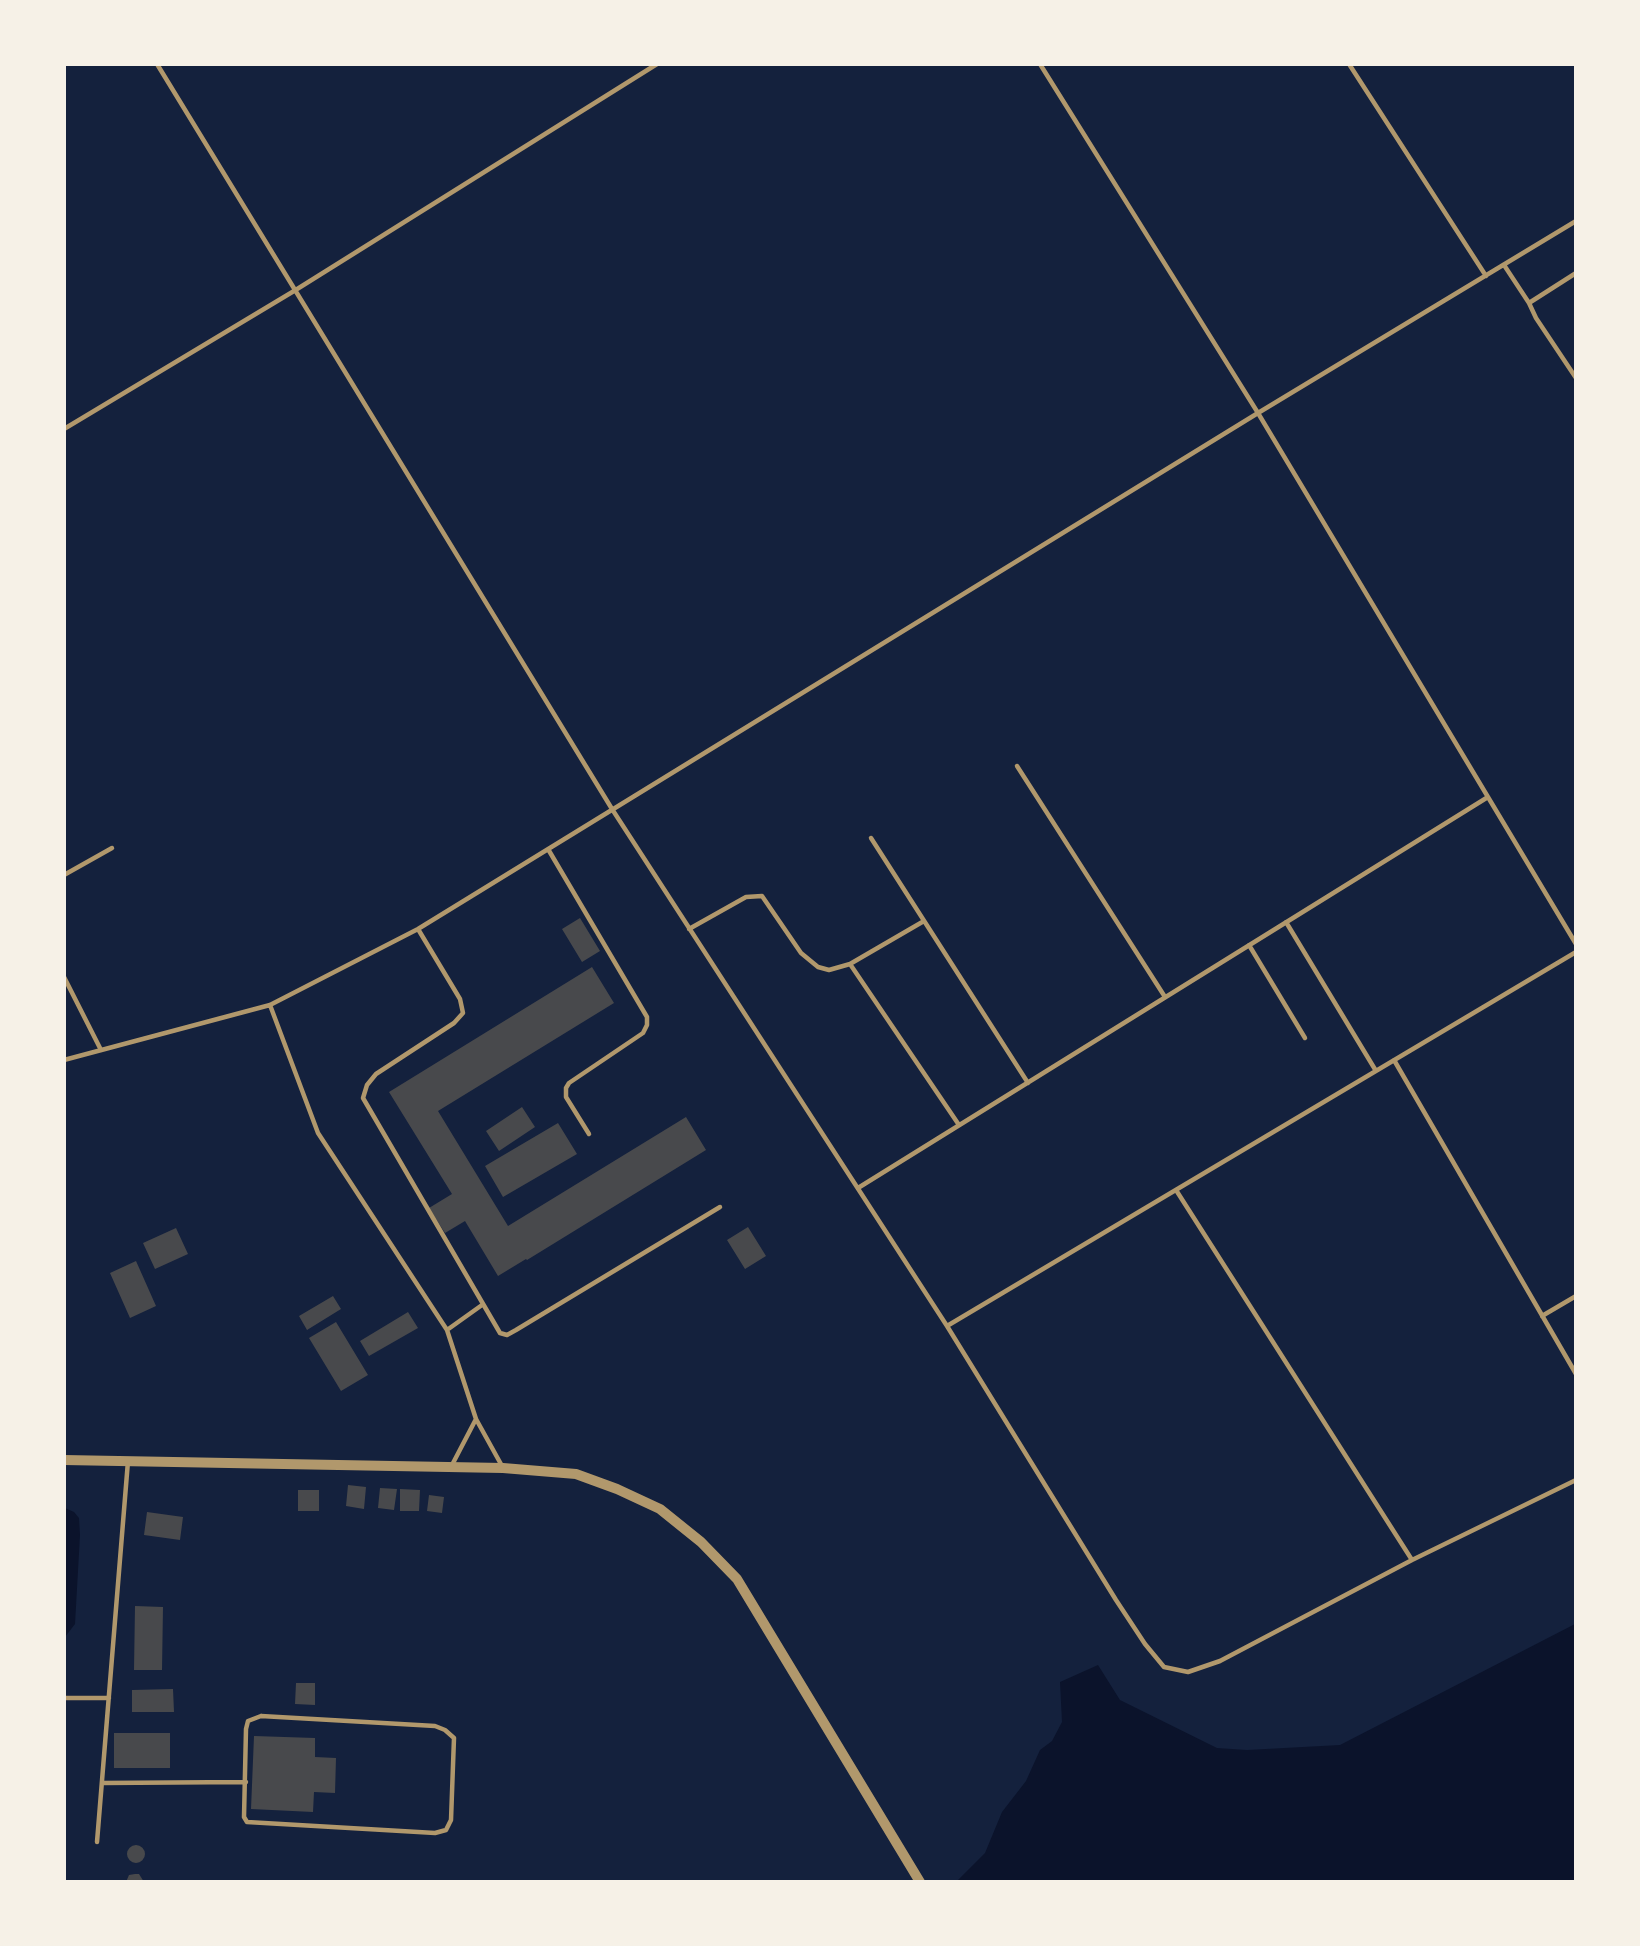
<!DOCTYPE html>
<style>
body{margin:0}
#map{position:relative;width:1640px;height:1946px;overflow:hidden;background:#14213d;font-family:Jost,sans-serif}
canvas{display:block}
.frame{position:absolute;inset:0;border:66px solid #f6f1e7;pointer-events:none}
</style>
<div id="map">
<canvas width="1640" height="1946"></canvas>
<div class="frame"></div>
</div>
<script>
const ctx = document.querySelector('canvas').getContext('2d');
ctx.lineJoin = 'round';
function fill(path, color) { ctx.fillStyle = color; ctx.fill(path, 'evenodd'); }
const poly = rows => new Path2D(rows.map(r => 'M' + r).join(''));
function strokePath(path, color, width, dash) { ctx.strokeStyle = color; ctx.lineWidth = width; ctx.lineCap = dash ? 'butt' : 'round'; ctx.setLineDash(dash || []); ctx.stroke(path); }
const water = poly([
 [65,1508,74,1512,79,1518,80,1535,75,1624,65,1637],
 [1575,1624,1575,1881,957,1881,985,1853,1002,1812,1026,1781,1040,1750,1052,1741,1062,1722,1060,1682,1098,1665,1120,1700,1217,1748,1247,1750,1340,1745]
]);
const building = poly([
 [580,918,600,951,582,962,562,929],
 [592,967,614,1003,438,1111,508,1226,686,1117,706,1150,527,1260,526,1259,498,1276,465,1221,445,1233,429,1208,452,1194,389,1092],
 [522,1107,535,1127,499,1151,486,1131],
 [558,1123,577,1154,503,1197,485,1166],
 [748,1227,766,1256,745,1269,727,1240],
 [176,1228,188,1254,155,1269,143,1243],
 [136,1261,156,1306,130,1318,110,1273],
 [333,1296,341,1309,307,1330,299,1316],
 [408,1312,418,1328,369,1356,360,1341],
 [336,1322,368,1375,341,1391,309,1338],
 [348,1485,366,1487,364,1509,346,1506],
 [380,1488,397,1489,394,1510,378,1508],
 [400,1489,420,1490,419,1511,400,1511],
 [298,1490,319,1490,319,1511,298,1511],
 [429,1495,444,1497,442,1513,427,1511],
 [147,1512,183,1517,180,1540,144,1535],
 [135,1606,163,1607,162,1670,134,1670],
 [296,1683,315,1683,315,1705,295,1704],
 [173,1689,174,1712,132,1712,132,1690],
 [114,1733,170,1733,170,1768,114,1768],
 [254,1736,315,1738,315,1757,336,1758,335,1793,314,1792,313,1812,251,1809],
 '127 1854a9 9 0 1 1 18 0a9 9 0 1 1-18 0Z',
 [135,1874,139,1874,144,1882,126,1882,129,1875]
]);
const service = poly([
 [157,64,612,809,947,1326,1116,1600,1145,1644,1164,1667,1188,1672,1220,1661,1412,1560,1576,1480],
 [1040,64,1258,413,1576,944],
 [1349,64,1486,276],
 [1504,265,1529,303,1536,318,1576,378],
 [1529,303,1576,273],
 [64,429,294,291,657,64],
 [1017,766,1165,997],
 [871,838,1028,1083],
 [548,849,647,1017,647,1025,643,1033,569,1083,566,1088,566,1097,589,1134],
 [64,875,112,848],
 [1286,922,1376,1071],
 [418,929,460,999,463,1013,454,1023,376,1074,367,1085,363,1098,500,1333,507,1335,516,1330,720,1207],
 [689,929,746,897,762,896,801,953,818,967,829,970,850,964,924,921],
 [1249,945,1305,1038],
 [850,964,959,1125],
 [64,977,101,1050],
 [270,1005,318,1133,447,1330,476,1419,502,1466],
 [64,1060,270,1005,418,929,1258,413,1576,221],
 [1394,1060,1576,1374],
 [858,1188,1488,797],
 [1176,1190,1412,1560],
 [1542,1316,1576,1296],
 [947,1326,1576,952],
 [447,1330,482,1305],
 [452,1465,476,1419],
 [64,1698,109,1698],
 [261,1716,435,1726,445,1730,454,1738,451,1820,446,1830,435,1833,247,1822,244,1817,246,1729,248,1721,261,1716],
 [102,1783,246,1782],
 [97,1842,128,1461]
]);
const tertiary = poly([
 [64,1460,503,1468,576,1474,617,1489,660,1509,701,1542,737,1579,920,1882]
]);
fill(water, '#0b132b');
fill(building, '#48494c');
strokePath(service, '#b1986c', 4.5);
strokePath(tertiary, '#b1986c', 10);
</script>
